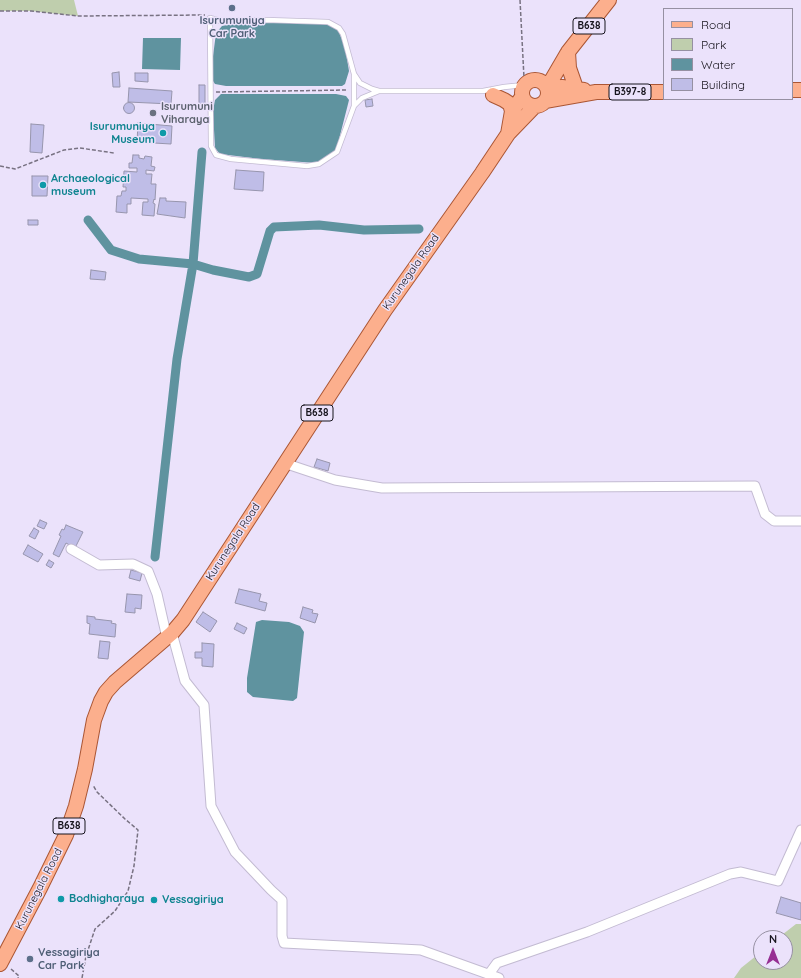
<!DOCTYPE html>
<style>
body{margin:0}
#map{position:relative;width:801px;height:978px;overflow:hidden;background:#ebe2fb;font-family:Quicksand,sans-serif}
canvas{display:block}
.legend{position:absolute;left:663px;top:8px;width:130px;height:92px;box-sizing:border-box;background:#ebe2fb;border:1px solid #9690a2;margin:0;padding:5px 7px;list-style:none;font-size:12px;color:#17141d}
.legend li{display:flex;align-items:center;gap:8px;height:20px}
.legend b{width:20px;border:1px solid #9690a2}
.north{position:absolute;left:753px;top:930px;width:40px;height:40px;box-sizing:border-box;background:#ebe2fb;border:1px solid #9690a2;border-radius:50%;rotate:0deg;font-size:11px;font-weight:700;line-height:16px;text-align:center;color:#17141d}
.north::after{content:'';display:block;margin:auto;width:14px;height:18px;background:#962f93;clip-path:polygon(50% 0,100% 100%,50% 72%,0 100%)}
</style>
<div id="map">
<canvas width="801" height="978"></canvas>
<ul class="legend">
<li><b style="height:5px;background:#fcaf8d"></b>Road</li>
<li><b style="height:11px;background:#bfcead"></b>Park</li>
<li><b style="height:11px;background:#5f939f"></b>Water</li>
<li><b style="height:11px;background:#bfbde7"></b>Building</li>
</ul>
<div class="north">N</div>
</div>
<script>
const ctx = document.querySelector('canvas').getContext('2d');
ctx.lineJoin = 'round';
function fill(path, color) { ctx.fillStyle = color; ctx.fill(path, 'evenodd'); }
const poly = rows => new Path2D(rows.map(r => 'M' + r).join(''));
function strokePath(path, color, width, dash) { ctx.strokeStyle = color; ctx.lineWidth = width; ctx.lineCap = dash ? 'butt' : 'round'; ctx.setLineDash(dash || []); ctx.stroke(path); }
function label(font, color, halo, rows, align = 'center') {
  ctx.font = font + ' Quicksand,sans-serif'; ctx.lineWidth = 3; ctx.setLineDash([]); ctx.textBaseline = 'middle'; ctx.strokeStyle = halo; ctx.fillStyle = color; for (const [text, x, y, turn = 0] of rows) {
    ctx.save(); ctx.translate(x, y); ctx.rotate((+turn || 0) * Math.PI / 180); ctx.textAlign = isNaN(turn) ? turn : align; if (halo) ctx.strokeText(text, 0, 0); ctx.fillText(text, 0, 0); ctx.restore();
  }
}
const green = poly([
 [0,0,74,0,78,16,31,11,0,11],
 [796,924,801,924,801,978,734,978,741,968,761,952,761,962,785,962,785,938,778,938]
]);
const water = poly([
 [243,22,313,22,329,24,338,30,345,47,349,71,345,84,342,86,226,86,215,84,213,81,212,64,216,33,222,26],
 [143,38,181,38,180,70,142,69],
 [221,94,336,94,346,96,349,100,347,108,336,151,332,155,316,163,261,159,220,154,215,148,213,111,215,100],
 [262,620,289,622,300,626,304,632,297,698,293,701,253,697,247,692,247,678,256,622]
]);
const canal = poly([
 [88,220,111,250,139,259,193,264,213,270,249,277,257,274,270,231,274,227,319,225,364,230,419,229],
 [155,557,177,359,193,264,202,152]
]);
const building = poly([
 [119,72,120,87,113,87,112,73,119,72],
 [135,73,148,73,148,82,135,81,135,73],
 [199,85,205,85,205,104,199,104,199,85],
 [129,88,172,91,171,104,128,102,129,88],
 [372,99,373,106,366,107,365,100,372,99],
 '123.5 108a5.5 5.5 0 1 1 11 0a5.5 5.5 0 1 1-11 0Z',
 [138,123,172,126,171,144,137,142,138,123],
 [31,124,44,125,42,153,30,152,31,124],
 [133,155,139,155,139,158,144,159,145,156,152,157,151,166,155,167,154,171,146,170,146,174,152,174,151,184,156,184,155,200,154,199,153,203,155,204,154,216,142,215,143,202,148,202,148,199,131,198,131,204,127,204,127,213,116,212,117,196,121,196,122,191,126,191,126,187,123,187,124,171,137,172,137,168,129,168,129,163,132,163,133,155],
 [236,170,264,172,263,191,234,189,236,170],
 [32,176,48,176,47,196,32,196,32,176],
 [160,198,166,198,166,201,186,202,185,218,157,214,160,198],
 [28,220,38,220,38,225,28,225,28,220],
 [91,270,106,272,105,280,90,279,91,270],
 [317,459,330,463,328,471,314,467,317,459],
 [40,520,47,523,44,529,37,526,40,520],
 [66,525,83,532,75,548,66,543,59,557,53,554,61,536,59,535,62,529,64,530,66,525],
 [34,528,39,531,35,539,29,536,34,528],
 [28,545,43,554,38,562,23,554,28,545],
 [49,560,54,563,51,568,46,565,49,560],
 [131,570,142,573,140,581,129,578,131,570],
 [239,589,261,594,259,601,267,603,265,611,235,603,239,589],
 [127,594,142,595,141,609,135,608,135,613,125,612,127,594],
 [303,607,313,610,312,613,318,614,315,623,300,618,303,607],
 [203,612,217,621,210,632,196,622,203,612],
 [87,616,95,617,95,619,112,621,111,623,116,624,115,637,89,634,90,624,87,623,87,616],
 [237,623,247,628,244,634,234,629,237,623],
 [100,641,110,642,108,659,98,658,100,641],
 [202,643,214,644,213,667,202,666,202,658,195,658,195,652,202,652,202,643],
 [781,897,801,903,801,920,776,913,781,897]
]);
const path = poly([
 [520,0,524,78],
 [0,11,31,11,78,16,205,15],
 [216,92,348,90],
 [0,166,15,169,64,150,80,148,114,153],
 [11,969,19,976,18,978],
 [82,978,86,956,95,929,115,911,128,891,134,866,138,830,125,819,97,792,93,785]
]);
const lane = poly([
 [354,74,354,106],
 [379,91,362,98,354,106,337,152,319,164,307,166,231,159,216,155,211,146,210,18,221,21,266,20,328,22,339,28,343,34,354,74,360,83,372,89,379,91,483,91,504,87,524,85]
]);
const street = poly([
 [284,463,335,480,382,488,755,486,765,514,774,521,801,521],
 [71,549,99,565,133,564,148,571,157,594,167,638],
 [172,633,185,681,204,705,211,806,235,852,271,890,282,900,282,936,284,943,421,950,499,978],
 [489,974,497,963,587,932,730,874,741,872,778,881,801,830]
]);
const primary = poly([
 [568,52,569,68,576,88],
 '522 93a13 13 0 1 1 26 0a13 13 0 1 1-26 0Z',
 [547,88,568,52,609,0],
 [547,88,562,87,584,90],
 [792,90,801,90],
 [493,95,504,100,510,104,512,111],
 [545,101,596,92,664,92],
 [508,134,512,111,522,97],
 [0,964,40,888,66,835,76,806,85,769,94,720,101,701,106,692,115,682,172,633,183,620,385,310,482,173,508,134,535,106]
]);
const markers = [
 [232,8,4,"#5c6f8a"],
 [153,113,4,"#6b7280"],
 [163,133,4,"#0f9aa8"],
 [43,185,4,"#0f9aa8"],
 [61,899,4,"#0f9aa8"],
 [154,900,4,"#0f9aa8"],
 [30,959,4,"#5c6f8a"]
];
const shields = [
 [589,26,32],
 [630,92,42],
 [317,413,32],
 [69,826,32]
];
const shieldNames = [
 ["B638",589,26],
 ["B397-8",630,92],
 ["B638",317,413],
 ["B638",69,826]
];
const serviceNames = [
 ["Isurumuniya",232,21],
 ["Car Park",232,34],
 ["Vessagiriya",38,953,"left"],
 ["Car Park",38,966,"left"]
];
const worshipNames = [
 ["Isurumuni",161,107],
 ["Viharaya",161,120]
];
const cultureNames = [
 ["Isurumuniya",155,127,"right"],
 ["Museum",155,140,"right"],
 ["Archaeological",51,179],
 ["museum",51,192],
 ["Bodhigharaya",69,899],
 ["Vessagiriya",162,900]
];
const streetNames = [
 ["Kurunegala Road",411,272,-55],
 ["Kurunegala Road",233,542,-57],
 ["Kurunegala Road",39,889,-63]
];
fill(green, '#bfcead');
fill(water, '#5f939f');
strokePath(canal, '#5f939f', 9);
fill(building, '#bfbde7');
strokePath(building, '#9795ad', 1);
strokePath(lane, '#c3bbd2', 6);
strokePath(street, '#c3bbd2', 11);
strokePath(primary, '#ab5634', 16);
strokePath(path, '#787282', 1.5, [4, 2]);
strokePath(lane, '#fff', 4.5);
strokePath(street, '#fff', 9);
strokePath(primary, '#fcaf8d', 14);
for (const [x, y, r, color] of markers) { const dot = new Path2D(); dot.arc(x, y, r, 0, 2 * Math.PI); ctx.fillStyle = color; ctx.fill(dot); strokePath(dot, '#ebe2fb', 1.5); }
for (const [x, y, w] of shields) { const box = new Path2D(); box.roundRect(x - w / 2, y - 8, w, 16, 3); ctx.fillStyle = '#ebe2fb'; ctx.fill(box); strokePath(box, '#17141d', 1); }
label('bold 10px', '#17141d', null, shieldNames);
label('bold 11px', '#4e5e75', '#ebe2fb', serviceNames);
label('bold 11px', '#5b616d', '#ebe2fb', worshipNames, 'left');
label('bold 11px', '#0d838f', '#ebe2fb', cultureNames, 'left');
label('11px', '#17141d', '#ebe2fb', streetNames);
</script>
